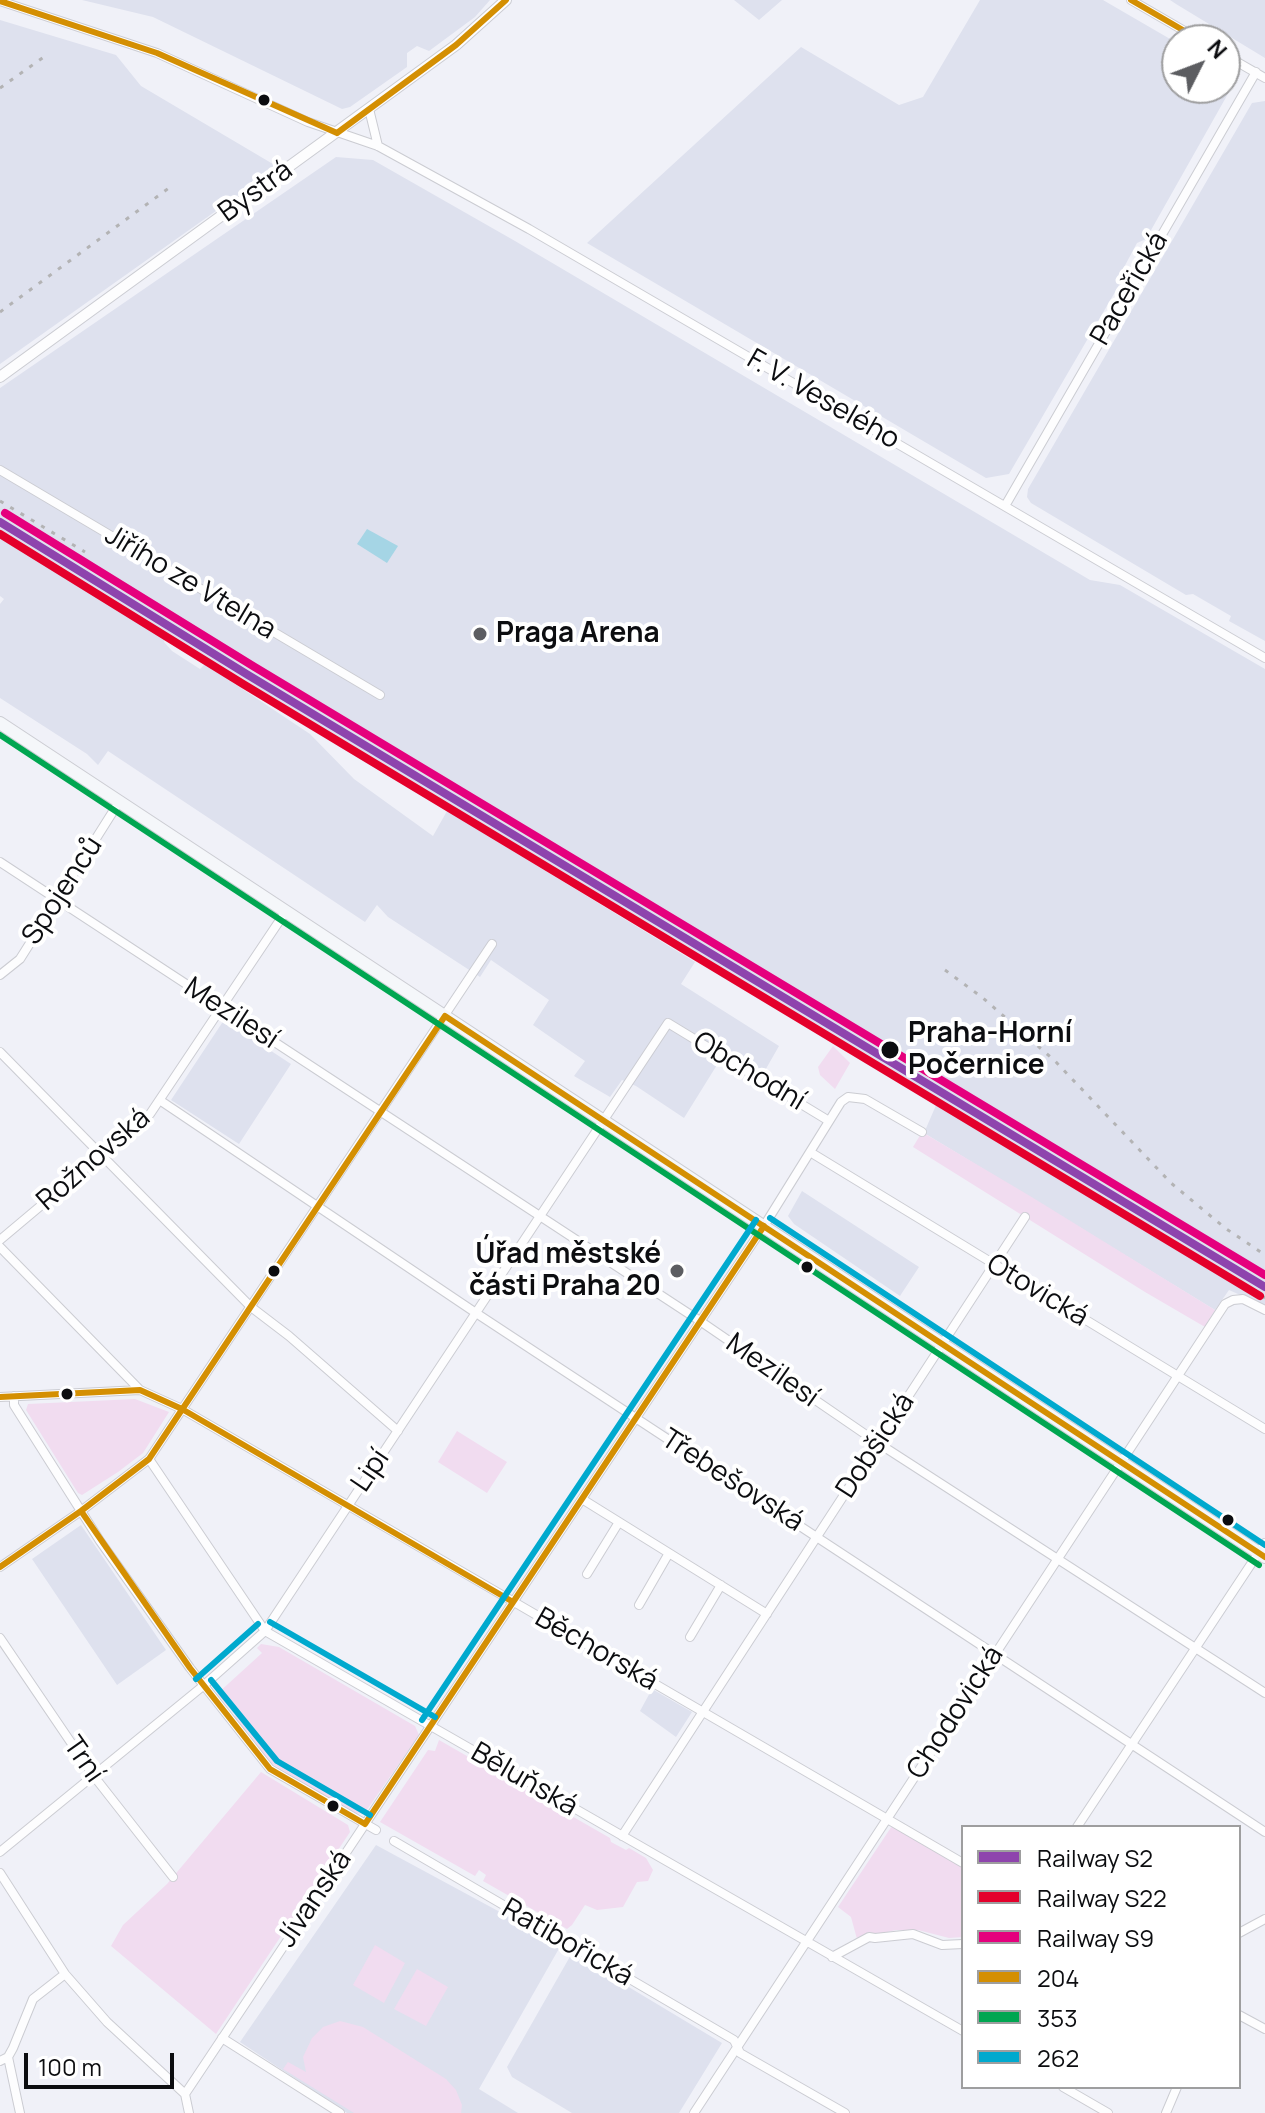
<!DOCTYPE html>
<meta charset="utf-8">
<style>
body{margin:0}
#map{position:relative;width:1265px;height:2113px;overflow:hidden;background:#f0f1f8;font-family:Manrope,sans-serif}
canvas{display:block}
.legend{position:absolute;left:961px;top:1825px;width:280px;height:264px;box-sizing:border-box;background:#fff;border:2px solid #9e9e9f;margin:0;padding:10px 14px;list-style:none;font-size:24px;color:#0c0d10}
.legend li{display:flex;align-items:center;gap:16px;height:40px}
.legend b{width:40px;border:2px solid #9e9e9f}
.north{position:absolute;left:1161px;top:24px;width:80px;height:80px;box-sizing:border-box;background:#fff;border:2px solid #9e9e9f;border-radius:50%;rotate:48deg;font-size:22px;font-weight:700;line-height:32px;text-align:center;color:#0c0d10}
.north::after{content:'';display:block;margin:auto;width:28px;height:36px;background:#5c5d61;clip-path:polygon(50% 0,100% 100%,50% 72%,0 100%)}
.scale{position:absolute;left:24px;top:2053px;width:150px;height:36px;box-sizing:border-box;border:4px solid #0c0d10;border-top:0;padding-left:10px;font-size:24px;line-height:28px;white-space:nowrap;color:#0c0d10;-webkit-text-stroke:6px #fff;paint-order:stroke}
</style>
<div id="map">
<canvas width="1265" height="2113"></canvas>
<ul class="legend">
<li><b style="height:10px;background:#8e44ad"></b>Railway S2</li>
<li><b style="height:10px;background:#e4002b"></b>Railway S22</li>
<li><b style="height:10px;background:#e5007d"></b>Railway S9</li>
<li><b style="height:10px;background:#d48f02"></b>204</li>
<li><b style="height:10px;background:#00a651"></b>353</li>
<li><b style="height:10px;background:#00a9ce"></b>262</li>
</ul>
<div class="north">N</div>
<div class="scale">100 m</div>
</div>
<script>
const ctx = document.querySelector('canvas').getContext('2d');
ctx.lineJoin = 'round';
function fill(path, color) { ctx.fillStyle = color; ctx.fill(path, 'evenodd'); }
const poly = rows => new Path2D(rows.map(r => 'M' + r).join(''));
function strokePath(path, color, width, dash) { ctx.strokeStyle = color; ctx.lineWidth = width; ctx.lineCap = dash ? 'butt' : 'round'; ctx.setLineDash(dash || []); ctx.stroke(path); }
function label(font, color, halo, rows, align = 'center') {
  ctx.font = font + ' Manrope,sans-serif'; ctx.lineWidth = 8; ctx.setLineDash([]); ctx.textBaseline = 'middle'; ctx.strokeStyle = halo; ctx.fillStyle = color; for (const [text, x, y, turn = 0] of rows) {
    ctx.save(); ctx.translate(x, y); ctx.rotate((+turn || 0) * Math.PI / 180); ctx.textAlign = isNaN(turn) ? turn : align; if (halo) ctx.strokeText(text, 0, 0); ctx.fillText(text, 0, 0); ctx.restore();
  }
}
const built = poly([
 [82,0,490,0,475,17,429,51,417,46,407,53,407,67,350,107,342,109,153,17],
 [734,0,782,0,759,20],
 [980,0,1103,0,1177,43,1177,88,1225,88,1225,71,1229,92,1146,239,1137,243,1122,271,1122,280,1009,474,986,478,587,243,801,47,899,105,923,97],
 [1170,0,1265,0,1265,58,1176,4],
 [0,20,116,55,141,86,278,167,0,364],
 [1265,101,1265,641,1229,621,1231,616,1193,594,1186,595,1031,503,1027,497,1028,489,1252,103],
 [336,157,373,160,515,241,1090,580,1120,585,1265,669,1265,1306,1229,1290,1215,1310,924,1133,937,1103,485,834,695,962,681,984,779,1046,763,1074,725,1052,684,1118,636,1086,622,1080,610,1097,574,1076,585,1061,533,1025,549,1000,491,960,480,977,388,917,377,905,365,922,108,751,98,765,87,754,0,698,0,604,4,599,0,596,0,388],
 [165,635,217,665,338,746,447,811,433,836,354,779,310,734,205,664,200,669,172,651,164,642],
 [224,1020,291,1064,239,1144,171,1100],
 [802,1191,919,1267,900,1296,794,1224,788,1216],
 [81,1525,166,1650,117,1685,32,1559],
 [652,1689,692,1712,676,1737,640,1711],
 [376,1845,561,1945,479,2089,518,2113,347,2113,240,2042],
 [572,1953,722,2043,679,2113,572,2113,512,2077,507,2067]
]);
const green = poly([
 [833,1046,850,1063,835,1089,820,1075,818,1067],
 [922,1132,1030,1196,1215,1310,1205,1327,1145,1292,913,1147],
 [135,1399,169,1412,143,1453,118,1472,82,1495,78,1493,26,1410,28,1404],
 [457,1431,507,1462,487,1493,438,1462],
 [261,1644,279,1647,415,1726,419,1735,364,1814,353,1813,269,1762,247,1731,242,1729,236,1722,235,1715,217,1694,262,1653,257,1648],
 [439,1740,610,1838,611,1842,626,1850,629,1848,646,1858,653,1870,648,1881,637,1882,623,1907,597,1910,585,1905,572,1925,567,1929,483,1881,486,1875,479,1870,475,1876,380,1822,428,1750,435,1751],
 [261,1772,348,1825,350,1832,216,2034,111,1946,123,1925,167,1884],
 [892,1826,963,1867,963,1937,949,1938,918,1930,896,1930,857,1939,851,1917,838,1907],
 [375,1945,405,1963,384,2003,353,1985],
 [417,1969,448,1987,426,2026,394,2009],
 [340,2021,363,2027,446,2079,456,2090,462,2105,461,2113,354,2113,283,2069,288,2062,306,2072,303,2057,312,2038,323,2027]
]);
const water = poly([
 [367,529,398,546,387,563,357,544]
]);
const minor = poly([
 [1131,0,1200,40],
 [0,1,157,53,308,122,378,146,529,229,1265,658],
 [1225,55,1265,78],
 [369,109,378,146],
 [0,470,380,695],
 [1005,506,1256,72],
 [0,862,700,1321,878,1443,1265,1693],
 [0,975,20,959,119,802],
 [0,1052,251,1307,289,1336,398,1431],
 [161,1101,476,1313,1265,1832],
 [810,1152,1265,1429],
 [0,1240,150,1114,286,911],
 [0,1247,140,1390],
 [14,1396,14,1405,100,1541,190,1668,270,1769,376,1830],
 [0,1397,140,1390,182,1409,963,1863],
 [149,1459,265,1631,963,2031],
 [582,1499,767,1614],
 [0,1567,81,1511,149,1459,492,944],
 [587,1574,619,1522],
 [639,1605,669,1553],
 [690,1637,721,1585],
 [0,1638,93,1775,173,1877],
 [1077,1827,1265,1543],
 [622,1836,1025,1217],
 [394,1841,734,2040,740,2053,845,2113],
 [0,1852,203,1686,265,1631,668,1023,829,1121],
 [0,1873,65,1974,107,2022,185,2094,189,2113],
 [1239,1933,1265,1919],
 [832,1957,869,1937,875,1938,913,1934,942,1945,963,1944],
 [1239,2015,1265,2029],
 [222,2038,340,2113],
 [8,2057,20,2113],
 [0,2061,8,2057,13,2048,33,1999,65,1974],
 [1063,2087,1108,2113],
 [185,2094,764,1226,841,1102,848,1097,865,1099,922,1132],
 [694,2113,1225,1304,1233,1300,1243,1299,1265,1310],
 [1166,2113,1177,2087]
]);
const tertiary = poly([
 [0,377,456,45,506,0]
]);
const secondary = poly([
 [0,723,1265,1557]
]);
const rail = poly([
 [0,88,48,54],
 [0,312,173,185],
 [0,501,85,552],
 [945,970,983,998,1055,1061,1171,1183,1225,1228,1265,1255],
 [943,1105,1265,1298]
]);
const bus1 = poly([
 [1131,0,1200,40],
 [0,1,157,53,337,133],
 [337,133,456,45,506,0],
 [0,1397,140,1390,182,1409,513,1602],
 [81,1511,190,1668,270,1769,365,1824],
 [0,1567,81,1511,149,1459,445,1016,1265,1557],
 [365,1824,764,1226]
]);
const bus2 = poly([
 [0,735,1259,1565]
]);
const bus3 = poly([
 [770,1218,1265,1545],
 [270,1622,435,1717],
 [196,1679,258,1624],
 [211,1680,277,1761,370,1815],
 [422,1720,756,1220]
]);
const rail1 = poly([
 [0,522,248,675,1265,1287]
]);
const rail2 = poly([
 [0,534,243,684,1260,1296]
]);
const rail3 = poly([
 [5,513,253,666,1265,1275]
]);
const markers = [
 [264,100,7,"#0c0d10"],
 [480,634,8,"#5c5d61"],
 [890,1050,10,"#0c0d10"],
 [807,1267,7,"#0c0d10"],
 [274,1271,7,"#0c0d10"],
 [677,1271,8,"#5c5d61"],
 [67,1394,7,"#0c0d10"],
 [1228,1520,7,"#0c0d10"],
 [333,1806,7,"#0c0d10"]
];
const streetNames = [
 ["Bystrá",256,192,-36],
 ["Paceřická",1130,289,-60],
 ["F. V. Veselého",823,400,30],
 ["Jiřího ze Vtelna",190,583,31],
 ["Spojenců",63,891,-57],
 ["Mezilesí",231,1014,33],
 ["Obchodní",749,1072,31],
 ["Rožnovská",94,1160,-41],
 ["Otovická",1037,1291,31],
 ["Mezilesí",772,1371,35],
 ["Dobšická",876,1446,-57],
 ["Lipí",371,1471,-56],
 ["Třebešovská",732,1481,33],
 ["Běchorská",596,1650,30],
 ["Chodovická",956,1713,-57],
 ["Trní",83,1760,55],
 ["Běluňská",524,1780,30],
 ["Jívanská",315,1899,-56],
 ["Ratibořická",567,1943,30]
];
const poiNames = [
 ["Praga Arena",496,634],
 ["Úřad městské",661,1255,"right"],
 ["části Praha 20",661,1287,"right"]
];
const stopNames = [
 ["Praha-Horní",908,1034],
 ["Počernice",908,1066]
];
fill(built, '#dee1ee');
fill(green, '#f1dcf0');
fill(water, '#a5d5e5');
strokePath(minor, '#cbccd2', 10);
strokePath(tertiary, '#cbccd2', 12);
strokePath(secondary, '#cbccd2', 14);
strokePath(minor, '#fdfdfe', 8);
strokePath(tertiary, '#fdfdfe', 10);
strokePath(secondary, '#f5f7fa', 12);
strokePath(rail, '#b3b3b4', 3, [4, 8]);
strokePath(bus1, '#d48f02', 6);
strokePath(bus2, '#00a651', 6);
strokePath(bus3, '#00a9ce', 6);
strokePath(rail1, '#8e44ad', 8);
strokePath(rail2, '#e4002b', 8);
strokePath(rail3, '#e5007d', 8);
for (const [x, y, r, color] of markers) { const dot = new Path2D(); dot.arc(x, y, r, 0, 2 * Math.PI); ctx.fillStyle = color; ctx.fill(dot); strokePath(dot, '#fff', 3); }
label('28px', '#0c0d10', '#fff', streetNames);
label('bold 28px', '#0c0d10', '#fff', poiNames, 'left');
label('bold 28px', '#0c0d10', '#fff', stopNames, 'left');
</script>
